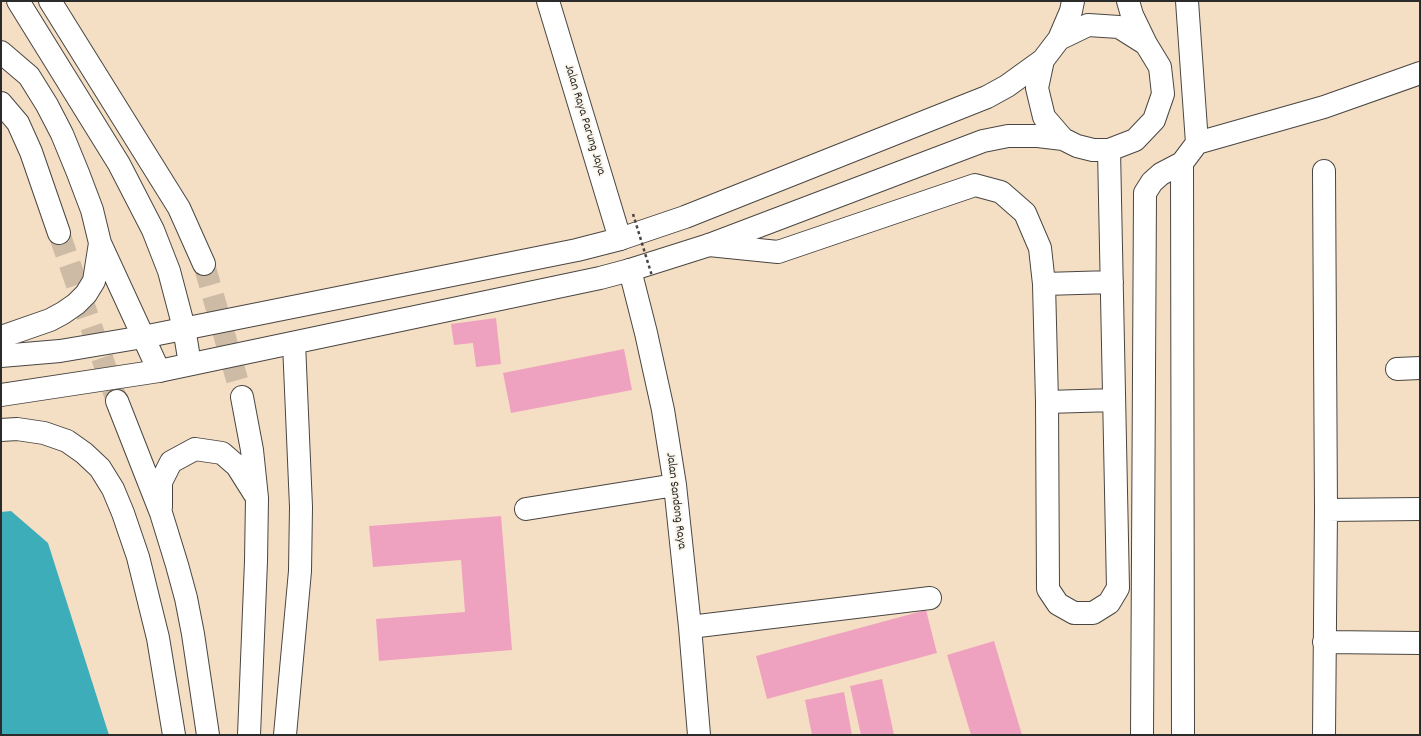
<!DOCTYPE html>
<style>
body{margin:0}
#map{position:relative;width:1421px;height:736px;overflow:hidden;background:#f5dfc4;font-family:Dekko,sans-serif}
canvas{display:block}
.frame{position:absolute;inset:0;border:2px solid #2b2b2b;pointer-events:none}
</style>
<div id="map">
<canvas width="1421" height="736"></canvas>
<div class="frame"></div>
</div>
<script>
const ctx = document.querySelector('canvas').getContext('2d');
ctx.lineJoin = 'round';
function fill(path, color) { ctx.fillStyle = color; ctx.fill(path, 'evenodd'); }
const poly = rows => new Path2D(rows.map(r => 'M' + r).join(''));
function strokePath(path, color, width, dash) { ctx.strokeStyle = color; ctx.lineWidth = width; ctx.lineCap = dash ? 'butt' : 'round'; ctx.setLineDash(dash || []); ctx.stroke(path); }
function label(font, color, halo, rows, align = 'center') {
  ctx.font = font + ' Dekko,sans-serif'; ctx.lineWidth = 4; ctx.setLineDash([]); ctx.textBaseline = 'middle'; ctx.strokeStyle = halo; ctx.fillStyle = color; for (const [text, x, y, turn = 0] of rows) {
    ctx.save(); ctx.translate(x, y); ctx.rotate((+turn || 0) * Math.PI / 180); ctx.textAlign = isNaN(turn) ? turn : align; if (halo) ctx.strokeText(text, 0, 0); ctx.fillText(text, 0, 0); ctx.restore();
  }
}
const water = poly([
 [11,511,48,543,109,735,1,735,1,512]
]);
const building = poly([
 [496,318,501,364,476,367,473,343,454,345,451,324],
 [624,349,632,390,511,413,503,373],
 [501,516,512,650,379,661,376,619,465,612,461,560,373,567,369,526],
 [926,610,937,653,767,699,756,656],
 [994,641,1022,735,971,735,947,655],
 [882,679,894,735,861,735,850,686],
 [844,692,852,735,812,735,805,700]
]);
const highwayTunnel = poly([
 [59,233,117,401],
 [204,264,242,397]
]);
const minor = poly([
 [548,1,620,239],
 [1197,143,1324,107,1420,73],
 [1182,163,1183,735],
 [709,245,778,252,975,185,1001,192,1025,213,1040,248,1044,284,1047,402,1048,589,1058,604,1074,613,1093,613,1109,603,1118,588,1109,150],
 [630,270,646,333,663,410,675,485,690,627,699,735],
 [1044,284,1112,282],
 [1397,369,1420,368],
 [1047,402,1114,400],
 [1,430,17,429,44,433,67,441,84,453,100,468,113,489,123,513,138,557,158,638,174,735],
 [526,509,675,485],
 [1326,510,1420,509],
 [690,627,930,598],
 [1324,642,1420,643],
 [285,735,300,571,301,507,294,343],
 [1142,735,1145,193,1152,182,1161,174,1182,163,1197,143,1187,1],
 [1324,735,1326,510,1324,171]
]);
const major = poly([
 [1128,1,1132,15,1146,44],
 [1059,39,1071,11,1073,1],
 [1,356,60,351,143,337,577,250,620,239,685,217,987,97,1007,86,1043,60,1059,39,1088,25,1119,27,1146,44,1160,67,1163,94,1154,120,1135,140,1109,150,1093,150,1077,146,1063,139,1044,117,1037,88,1043,60],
 [1,395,159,371,600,278,630,270,709,245,983,141,1008,136,1038,136,1063,139]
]);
const highway = poly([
 [18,1,119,164,153,230,169,271,184,328,190,364],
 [50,1,179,208,204,264],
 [1,52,29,76,47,105,62,134,78,173,92,210,100,243,94,281,86,294,76,304,63,313,50,320,1,337],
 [1,103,18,123,31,152,59,233],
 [100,243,159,371],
 [242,397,252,450,257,498,256,561,249,735],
 [117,401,161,513,177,565,186,598,193,634,208,735],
 [161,507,161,482,171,462,195,449,222,453,237,466,254,493]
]);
const pathBridge = poly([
 [633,214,652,276]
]);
const streetNames = [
 ["Jalan Raya Parung Jaya",584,120,73],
 ["Jalan Sandong Raya",675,501,83]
];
fill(water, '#3dadb9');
fill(building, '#efa2bf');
strokePath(highwayTunnel, '#cdbba5', 22, [22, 11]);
strokePath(minor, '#494642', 24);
strokePath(major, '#494642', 24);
strokePath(highway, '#494642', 24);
strokePath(minor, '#fff', 22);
strokePath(major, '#fff', 22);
strokePath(highway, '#fff', 22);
strokePath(pathBridge, '#494642', 2.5, [3, 3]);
label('13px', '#2b2b2b', '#fbf7ec', streetNames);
</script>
